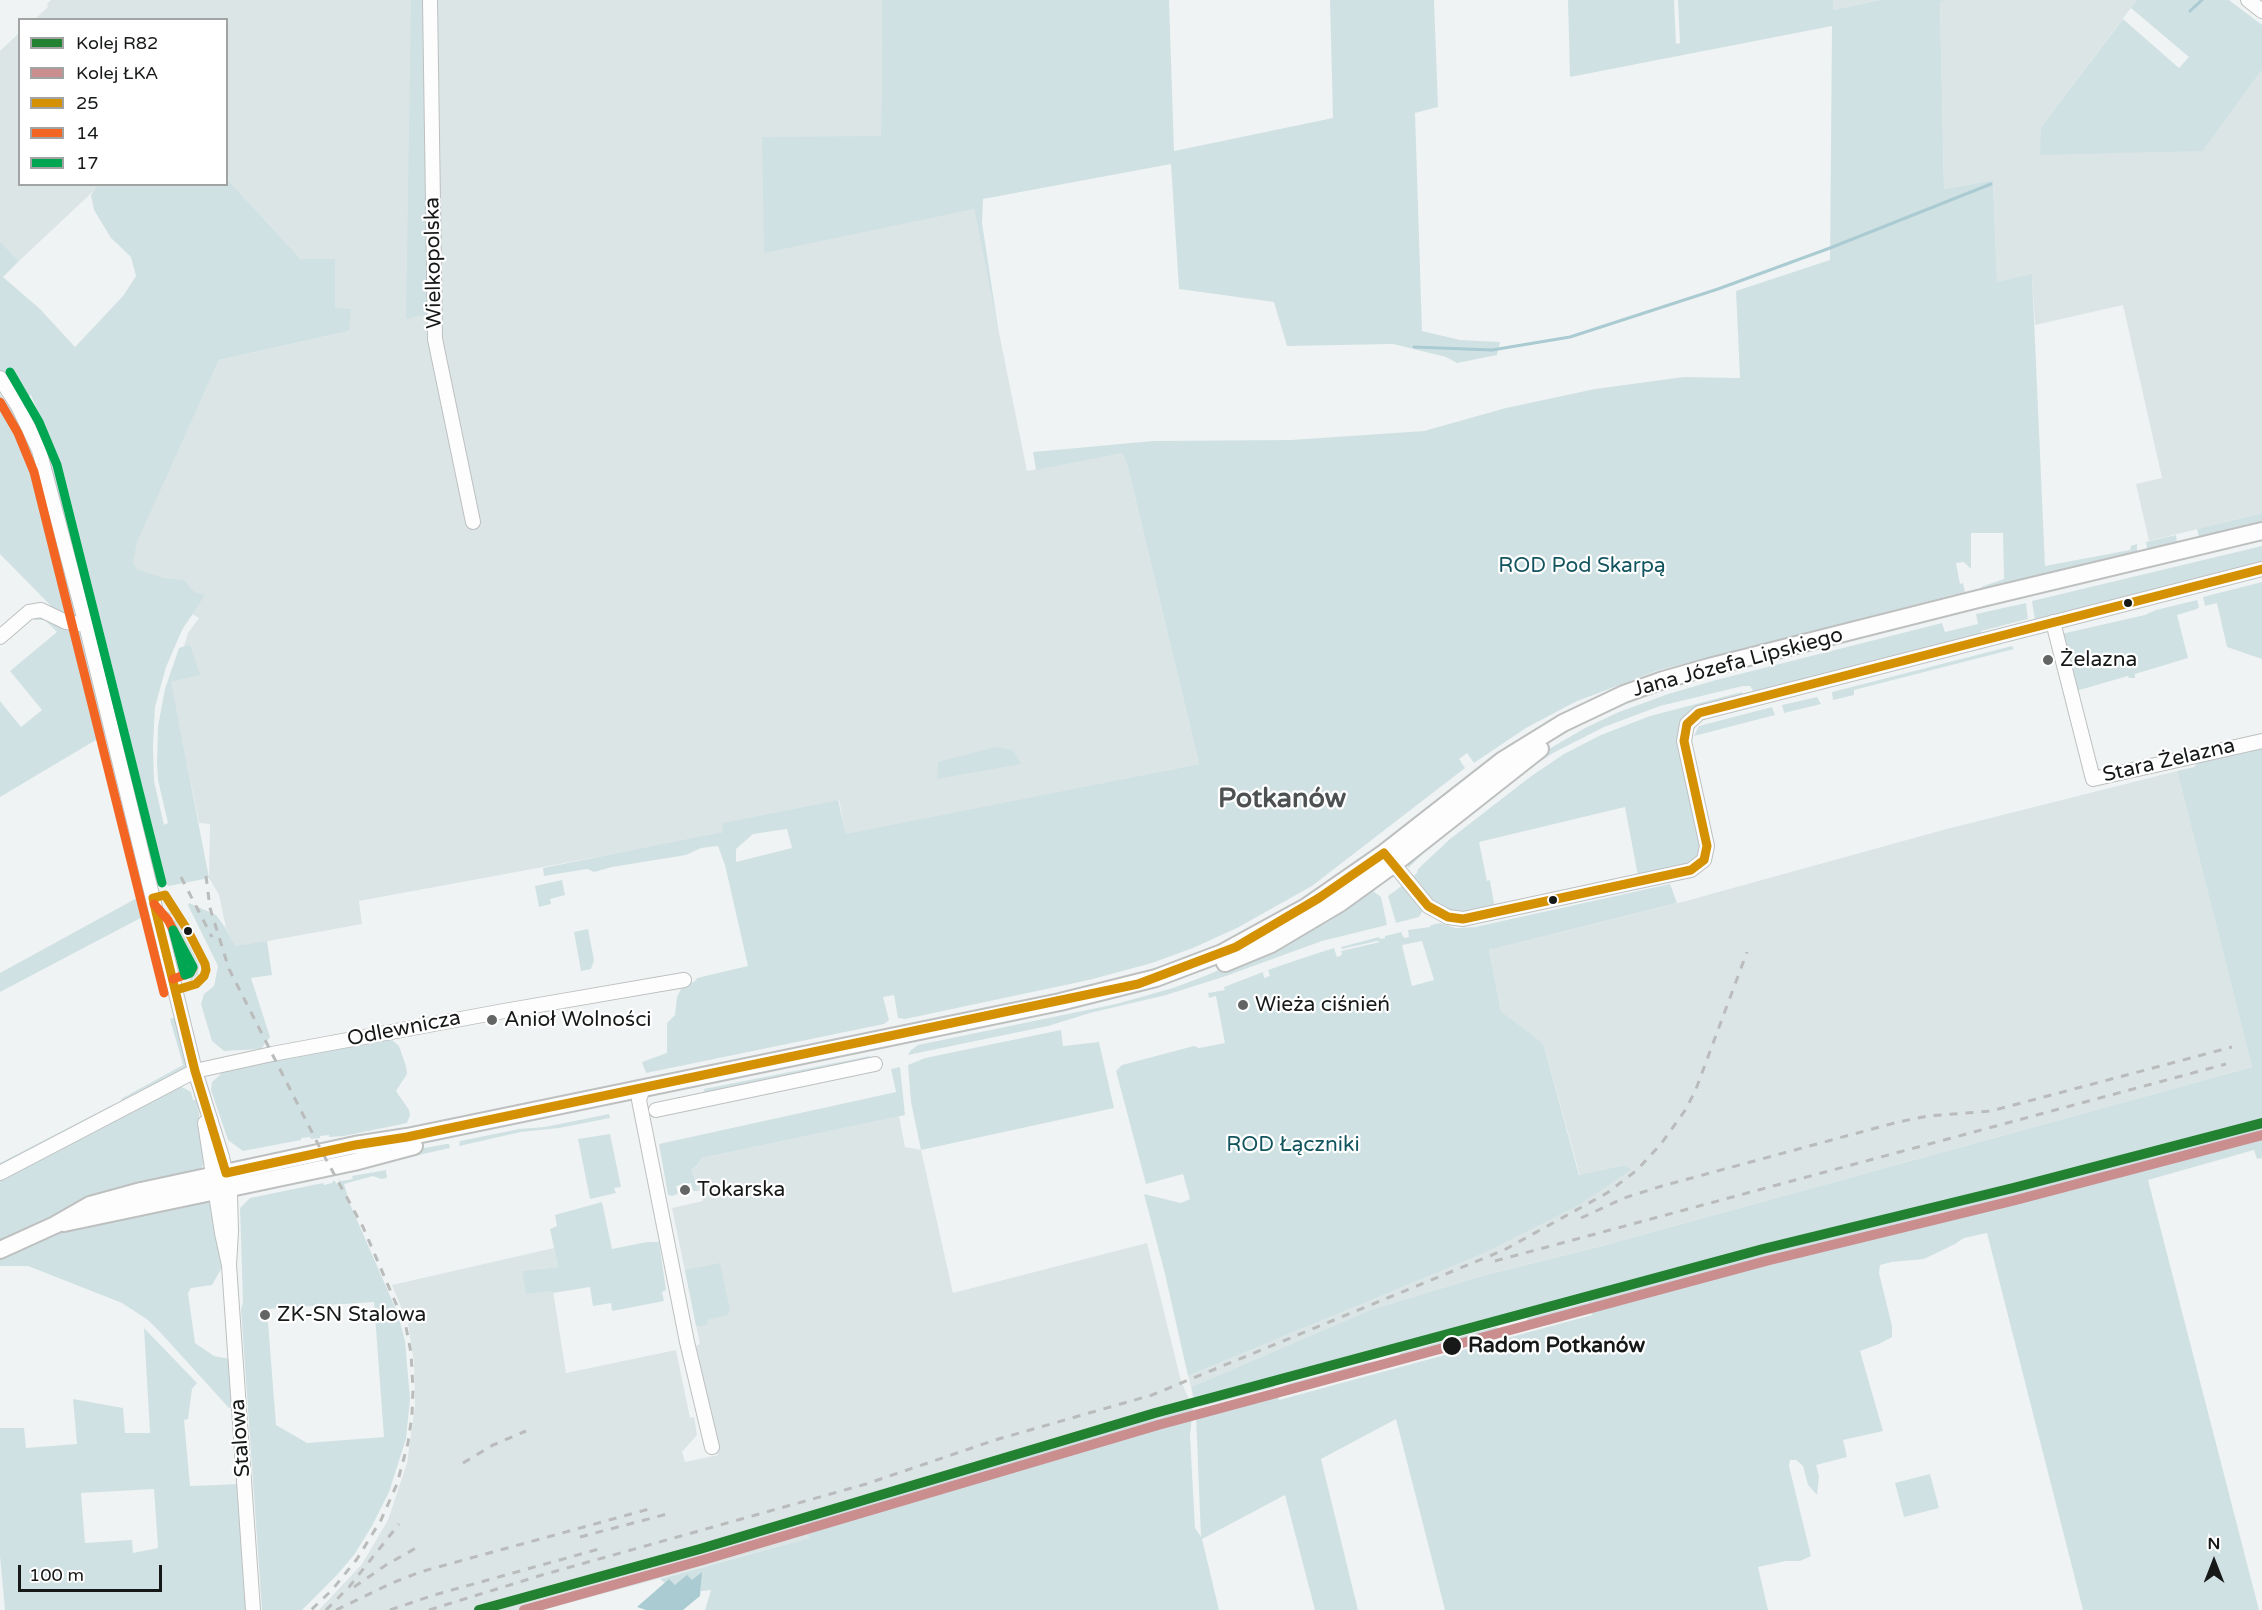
<!DOCTYPE html>
<meta charset="utf-8">
<style>
body{margin:0}
#map{position:relative;width:2262px;height:1610px;overflow:hidden;background:#f0f3f3;font-family:"Varela Round",sans-serif}
canvas{display:block}
.legend{position:absolute;left:18px;top:18px;width:210px;height:168px;box-sizing:border-box;background:#fff;border:2px solid #a2a3a3;margin:0;padding:8px 10px;list-style:none;font-size:18px;color:#171919}
.legend li{display:flex;align-items:center;gap:12px;height:30px}
.legend b{width:30px;border:2px solid #a2a3a3}
.north{position:absolute;left:2184px;top:1532px;width:60px;height:60px;-webkit-text-stroke:4px #fff;paint-order:stroke;rotate:0deg;font-size:16px;font-weight:700;line-height:24px;text-align:center;color:#171919}
.north::after{content:'';display:block;margin:auto;width:21px;height:27px;background:#171919;clip-path:polygon(50% 0,100% 100%,50% 72%,0 100%)}
.scale{position:absolute;left:18px;top:1565px;width:144px;height:27px;box-sizing:border-box;border:3px solid #171919;border-top:0;padding-left:8px;font-size:18px;line-height:21px;white-space:nowrap;color:#171919;-webkit-text-stroke:4px #fff;paint-order:stroke}
</style>
<div id="map">
<canvas width="2262" height="1610"></canvas>
<ul class="legend">
<li><b style="height:8px;background:#238132"></b>Kolej R82</li>
<li><b style="height:8px;background:#cb8e8f"></b>Kolej ŁKA</li>
<li><b style="height:8px;background:#d59104"></b>25</li>
<li><b style="height:8px;background:#f26522"></b>14</li>
<li><b style="height:8px;background:#00a651"></b>17</li>
</ul>
<div class="north">N</div>
<div class="scale">100 m</div>
</div>
<script>
const ctx = document.querySelector('canvas').getContext('2d');
ctx.lineJoin = 'round';
function fill(path, color) { ctx.fillStyle = color; ctx.fill(path, 'evenodd'); }
const poly = rows => new Path2D(rows.map(r => 'M' + r).join(''));
function strokePath(path, color, width, dash) { ctx.strokeStyle = color; ctx.lineWidth = width; ctx.lineCap = dash ? 'butt' : 'round'; ctx.setLineDash(dash || []); ctx.stroke(path); }
function label(font, color, halo, rows, align = 'center') {
  ctx.font = font + ' "Varela Round",sans-serif'; ctx.lineWidth = 4.5; ctx.setLineDash([]); ctx.textBaseline = 'middle'; ctx.strokeStyle = halo; ctx.fillStyle = color; for (const [text, x, y, turn = 0] of rows) {
    ctx.save(); ctx.translate(x, y); ctx.rotate((+turn || 0) * Math.PI / 180); ctx.textAlign = isNaN(turn) ? turn : align; if (halo) ctx.strokeText(text, 0, 0); ctx.fillText(text, 0, 0); ctx.restore();
  }
}
const built = poly([
 [51,0,882,0,881,137,762,137,974,209,1027,471,1122,452,1127,464,1199,764,846,835,839,800,723,823,724,832,673,843,359,901,362,924,235,947,226,928,219,895,209,878,210,824,199,823,170,682,199,675,190,644,184,646,188,633,199,618,121,575,219,360,349,331,348,309,335,309,301,259,227,179,226,20,34,20,48,7,47,4],
 [1833,0,1880,0,1833,10],
 [1946,0,2137,0,2041,127,2203,151,2262,70,2262,513,2149,541,2136,484,2162,478,2123,305,2035,325,2032,275,1997,282,1993,180,1944,189,1940,2],
 [19,33,20,184,100,185,19,261,0,241,0,51],
 [2177,771,2252,1067,1598,1247,1485,1275,1370,1310,1191,1387,1188,1376,1480,1255,1630,1170,1626,1165,1580,1176,1543,1043,1501,1011,1489,950,1686,901,1943,830],
 [899,1116,905,1147,921,1150,953,1293,1147,1243,1181,1381,1193,1408,992,1464,806,1521,809,1538,543,1610,319,1610,362,1564,388,1520,407,1463,415,1406,414,1363,408,1324,392,1285,554,1248,558,1267,523,1271,553,1291,566,1373,676,1350,690,1418,694,1417,697,1435,682,1452,685,1462,718,1455,696,1346,700,1344,672,1208,703,1201,701,1191,698,1191,692,1168,697,1167,702,1158],
 [2262,1120,2262,1126,2150,1156,1618,1290,1197,1404,1195,1399,1812,1234]
]);
const green = poly([
 [411,0,425,0,427,314,406,319],
 [882,0,1169,0,1174,151,1333,118,1330,0,1434,0,1438,107,1415,113,1422,331,1460,340,1500,342,1497,355,1457,363,1446,357,1393,344,1287,346,1274,302,1179,289,1171,164,983,199,982,223,999,334,974,209,764,253,762,137,881,136],
 [1568,0,1674,0,1676,44,1680,43,1678,0,1833,0,1833,10,1880,0,1946,0,1940,2,1944,189,1993,180,1997,282,2032,274,2045,566,2130,550,2131,546,2137,544,2137,552,1982,588,1981,587,2004,579,2003,533,1971,533,1971,569,1964,562,1956,563,1960,584,1963,583,1965,592,1656,671,1575,702,1526,728,1474,763,1467,753,1459,759,1465,768,1312,886,1237,928,1193,948,1152,963,1089,980,905,1019,898,1018,894,995,883,997,889,1020,884,1024,646,1073,642,1062,667,1053,667,1023,675,1015,677,997,684,983,694,982,697,978,748,966,725,865,718,846,701,848,686,855,612,867,594,872,587,869,544,876,543,868,723,832,722,823,838,800,846,834,1199,764,1127,464,1122,453,1036,470,1033,452,1153,441,1291,440,1424,431,1506,408,1595,389,1684,377,1740,378,1736,291,1830,260,1832,26,1570,77],
 [787,829,792,848,736,862,736,849,753,834],
 [2137,0,2229,0,2262,25,2262,70,2203,151,2040,155,2041,127,2123,19,2179,68,2189,57,2131,8],
 [227,179,301,259,335,259,335,308,351,309,349,331,219,360,137,542,133,563,137,569,163,578,184,580,194,592,205,595,182,630,166,667,155,707,153,746,154,781,164,825,168,823,158,780,157,763,158,726,165,689,179,648,190,644,200,675,171,682,209,878,169,886,164,883,86,564,50,441,31,395,24,399,48,445,77,550,162,888,152,878,44,447,0,373,0,241,19,261,3,277,40,309,75,347,123,296,136,276,131,257,111,238,94,210,91,195,98,185,226,184],
 [0,394,14,413,41,476,76,616,71,619,57,612,0,554],
 [2262,513,2262,521,2199,537,2197,529],
 [2176,535,2177,543,2149,549,2147,548,2146,542],
 [2262,546,2262,563,2035,620,2032,601],
 [2262,582,2262,659,2227,647,2217,603,2205,606,2203,597],
 [2197,600,2199,607,2197,609,2177,615,2188,658,2135,674,2135,678,2129,678,2128,676,2076,691,2061,634,2145,615,2156,610],
 [2026,603,2028,619,1981,631,1982,634,1754,692,1750,686,1743,686,1660,706,1604,727,1553,753,1532,767,1425,852,1408,868,1409,861,1537,756,1585,728,1619,712,1668,694,1716,680,1942,623,1945,632,1978,624,1976,614],
 [39,616,80,628,106,734,0,797,0,701,21,727,42,710,10,671,57,632,45,620,33,620],
 [2012,646,2014,649,1854,690,1854,695,1833,700,1832,692],
 [1742,692,1744,695,1694,708,1682,719,1679,725,1677,746,1701,843,1697,858,1690,863,1678,868,1638,876,1625,807,1479,842,1487,881,1490,880,1494,904,1500,903,1501,907,1467,914,1449,911,1433,903,1412,877,1417,873,1418,869,1450,839,1530,777,1564,754,1601,735,1650,716],
 [1817,697,1821,704,1784,713,1782,705],
 [1772,707,1775,715,1694,736,1699,726],
 [2262,745,2262,1120,1812,1234,1195,1399,1193,1396,1191,1387,1370,1310,1485,1275,1598,1247,2252,1067,2177,771,2194,767,2200,760],
 [995,747,1013,750,1021,764,937,779,938,762],
 [562,880,565,895,550,899,551,904,539,907,535,886],
 [1670,884,1677,903,1489,950,1501,1011,1543,1043,1579,1175,1626,1165,1631,1170,1577,1206,1480,1255,1188,1376,1165,1274,1144,1194,1181,1203,1190,1199,1183,1174,1146,1184,1116,1071,1122,1065,1194,1046,1199,1048,1225,1043,1216,996,1209,998,1208,993,1225,990,1224,987,1263,972,1264,978,1270,976,1268,970,1309,956,1334,948,1337,957,1342,955,1341,951,1380,942,1377,941,1342,949,1341,947,1379,937,1380,939,1385,938,1385,936,1401,932,1404,938,1409,937,1408,930,1430,927,1431,925,1440,923,1456,928,1475,927],
 [1422,941,1434,980,1412,986,1402,945],
 [1403,885,1421,907,1422,912,1419,917,1396,923,1388,896],
 [1373,891,1381,897,1387,925,1322,941,1223,977,1166,995,1090,1013,1048,1026,908,1055,911,1050,918,1045,1116,1004,1173,988,1205,976,1326,923],
 [146,893,150,913,0,992,0,973],
 [189,903,216,915,225,927,235,946,267,941,272,975,251,978,270,1037,261,1049,224,1051,212,1041,201,1004,204,994,214,986,218,966,188,905],
 [166,911,172,914,169,916,184,980,179,977,163,913],
 [175,919,199,964,198,974,191,981,186,973,173,923],
 [588,929,594,960,591,969,581,971,574,932],
 [176,1017,188,1064,187,1069,122,1101,121,1099,183,1065,170,1019],
 [1061,1030,1063,1046,1099,1042,1114,1108,921,1150,911,1102,908,1065,925,1058],
 [382,1038,391,1039,399,1046,406,1066,407,1074,396,1091,409,1110,410,1115,407,1123,344,1136,329,1137,329,1135,320,1136,320,1138,311,1139,310,1137,301,1138,301,1140,243,1151,228,1140,211,1090,212,1082,221,1074,220,1071],
 [870,1056,870,1061,703,1094,704,1089],
 [900,1067,905,1115,702,1158,697,1166,692,1169,698,1191,693,1191,691,1183,676,1186,678,1194,672,1196,668,1195,659,1144,896,1092,891,1069],
 [180,1086,191,1092,193,1100,197,1100,206,1160,200,1170,0,1242,0,1180],
 [114,1104,114,1108,0,1168,0,1163],
 [609,1114,610,1118,559,1128,521,1132,459,1146,460,1141,519,1129,545,1127],
 [2262,1126,2262,1158,2257,1159,2254,1150,2148,1180,2259,1610,2083,1610,1987,1233,1964,1238,1955,1244,1924,1259,1892,1262,1880,1265,1879,1273,1892,1326,1892,1337,1879,1344,1860,1351,1883,1431,1843,1440,1847,1457,1816,1465,1819,1476,1817,1495,1808,1485,1803,1466,1796,1460,1790,1460,1789,1466,1811,1556,1800,1561,1786,1561,1758,1567,1768,1610,1445,1610,1396,1419,1321,1459,1358,1610,1315,1610,1285,1495,1202,1539,1219,1610,705,1610,711,1590,701,1591,701,1573,692,1581,675,1585,669,1580,665,1583,660,1579,809,1538,805,1522,992,1464,1193,1408,1190,1435,1195,1528,1201,1537,1196,1417,1200,1411,1276,1390,1279,1400,1592,1315,1591,1311,1531,1328,1525,1324,1528,1318,1589,1302,1588,1298],
 [610,1134,621,1187,614,1188,616,1193,590,1199,578,1139],
 [446,1144,449,1144,450,1148,338,1173,409,1151],
 [386,1170,387,1178,381,1179,373,1176,344,1184,350,1204,398,1314,405,1341,410,1399,406,1439,389,1492,372,1526,354,1555,336,1576,302,1610,262,1610,241,1309,243,1303,240,1208,250,1198,323,1183,324,1185,332,1183,334,1180,337,1184,340,1183,338,1179,341,1181,353,1179,352,1176],
 [374,1302,384,1437,307,1443,276,1425,267,1309],
 [206,1201,211,1204,224,1264,212,1285,191,1288,188,1293,195,1343,214,1356,230,1359,233,1407,229,1408,159,1331,148,1320,122,1303,28,1266,0,1266,0,1258,54,1232],
 [602,1202,612,1249,647,1242,659,1242,666,1290,662,1292,664,1301,612,1311,611,1303,593,1306,590,1287,553,1293,552,1291,526,1294,522,1271,558,1267,550,1229,557,1226,555,1215],
 [720,1263,730,1310,728,1315,707,1320,708,1325,696,1326,685,1270],
 [1496,1327,1501,1330,1500,1336,1402,1362,1398,1359,1400,1353],
 [144,1328,197,1383,192,1389,188,1419,184,1420,190,1486,240,1484,249,1610,5,1610,0,1556,0,1428,24,1428,26,1448,77,1444,73,1399,123,1408,125,1433,150,1433],
 [154,1489,158,1548,133,1553,132,1540,85,1543,81,1493],
 [1369,1362,1374,1364,1372,1370,1289,1393,1284,1390,1284,1386,1287,1384],
 [1274,1383,1275,1387,1200,1407,1197,1404],
 [1930,1474,1939,1508,1904,1517,1895,1483]
]);
const water = poly([
 [702,1572,700,1596,683,1610,646,1610,637,1607,669,1579,675,1585,687,1575,692,1580]
]);
const stream = poly([
 [2190,11,2202,0],
 [1414,347,1492,350,1570,337,1718,289,1830,248,1991,184]
]);
const minor = poly([
 [430,0,435,339,473,522],
 [2248,0,2262,11],
 [0,378,18,406,39,450,86,625,195,1071,222,1157,230,1195,231,1231,229,1265],
 [2053,622,2093,779,2262,741],
 [0,637,29,612,41,610,66,622,86,625],
 [1387,856,1428,906,1448,917,1463,919,1691,870,1704,860,1707,846,1684,741,1687,724,1699,713,2262,569],
 [643,1088,639,1100,687,1342,712,1447],
 [656,1110,875,1064],
 [205,1123,222,1233,229,1265,253,1610],
 [0,1173,195,1071,272,1054,504,1011,684,980]
]);
const major = poly([
 [1225,963,1271,944,1340,903,1394,864,1540,749],
 [64,1223,354,1162,414,1146],
 [0,1250,55,1225,90,1205,141,1191,355,1145,407,1137,1060,1002,1156,978,1222,953,1306,907,1384,853,1503,760,1563,723,1624,694,1663,680,1709,667,1978,599,2262,531]
]);
const rail = poly([
 [206,876,210,908,229,969,322,1152,363,1227,406,1327,411,1353,413,1389,412,1415,408,1443,397,1484,381,1520,357,1559,332,1590,311,1610],
 [181,877,212,937],
 [1581,1218,1624,1198,1662,1186,1898,1122,1928,1116,1991,1111,2232,1047],
 [1495,1261,2226,1064],
 [463,1463,493,1445,526,1431],
 [580,1537,671,1513],
 [354,1587,386,1565,416,1548],
 [326,1610,349,1587,399,1524],
 [336,1610,392,1583,420,1572,653,1508],
 [390,1610,434,1595,599,1549],
 [429,1610,542,1575,866,1484,995,1440,1152,1395,1504,1250,1607,1193,1637,1170,1661,1144,1686,1109,1696,1089,1747,952]
]);
const bus1 = poly([
 [176,990,196,984,204,976,206,970,205,964,188,931,165,895,153,898,156,912,195,1071,226,1173,355,1145,407,1137,1138,984,1236,947,1319,898,1384,853,1428,906,1448,917,1463,919,1691,870,1704,860,1707,846,1684,741,1687,724,1699,713,2262,569]
]);
const bus2 = poly([
 [0,402,18,433,34,472,164,993],
 [154,904,168,920,193,968,190,973,173,979]
]);
const bus3 = poly([
 [10,372,39,422,57,465,162,883],
 [173,930,193,967,190,973,185,975,173,930]
]);
const rail1 = poly([
 [479,1610,700,1549,1155,1413,1763,1249,2013,1188,2262,1123]
]);
const rail2 = poly([
 [524,1610,703,1560,1158,1425,1766,1261,2016,1200,2262,1135]
]);
const markers = [
 [2128,603,5,"#171919"],
 [2048,660,6,"#636565"],
 [1553,900,5,"#171919"],
 [188,931,5,"#171919"],
 [1243,1005,6,"#636565"],
 [492,1020,6,"#636565"],
 [685,1190,6,"#636565"],
 [265,1315,6,"#636565"],
 [1452,1346,10,"#171919"]
];
const streetNames = [
 ["Wielkopolska",434,263,-91],
 ["Jana Józefa Lipskiego",1738,663,-15],
 ["Stara Żelazna",2169,761,-13],
 ["Odlewnicza",404,1029,-11],
 ["Stalowa",241,1438,-94]
];
const parkNames = [
 ["ROD Pod Skarpą",1582,566],
 ["ROD Łączniki",1293,1145]
];
const poiNames = [
 ["Żelazna",2060,660],
 ["Wieża ciśnień",1255,1005],
 ["Anioł Wolności",504,1020],
 ["Tokarska",697,1190],
 ["ZK-SN Stalowa",277,1315]
];
const stopNames = [
 ["Radom Potkanów",1468,1346]
];
const districtNames = [
 ["Potkanów",1282,800]
];
fill(built, '#dce5e6');
fill(green, '#d0e1e4');
fill(water, '#a9cbd1');
strokePath(stream, '#a9cbd1', 3);
strokePath(minor, '#bec0c0', 16);
strokePath(major, '#bec0c0', 20);
strokePath(minor, '#fdfdfd', 14);
strokePath(major, '#fdfdfd', 16);
strokePath(rail, '#babbbb', 3, [8, 8]);
strokePath(bus1, '#d59104', 9);
strokePath(bus2, '#f26522', 9);
strokePath(bus3, '#00a651', 9);
strokePath(rail1, '#238132', 10);
strokePath(rail2, '#cb8e8f', 10);
for (const [x, y, r, color] of markers) { const dot = new Path2D(); dot.arc(x, y, r, 0, 2 * Math.PI); ctx.fillStyle = color; ctx.fill(dot); strokePath(dot, '#fff', 2); }
label('21px', '#171919', '#fff', streetNames);
label('21px', '#12555f', '#fff', parkNames);
label('21px', '#171919', '#fff', poiNames, 'left');
label('bold 21px', '#171919', '#fff', stopNames, 'left');
label('bold 27px', '#4d5152', '#fff', districtNames);
</script>
